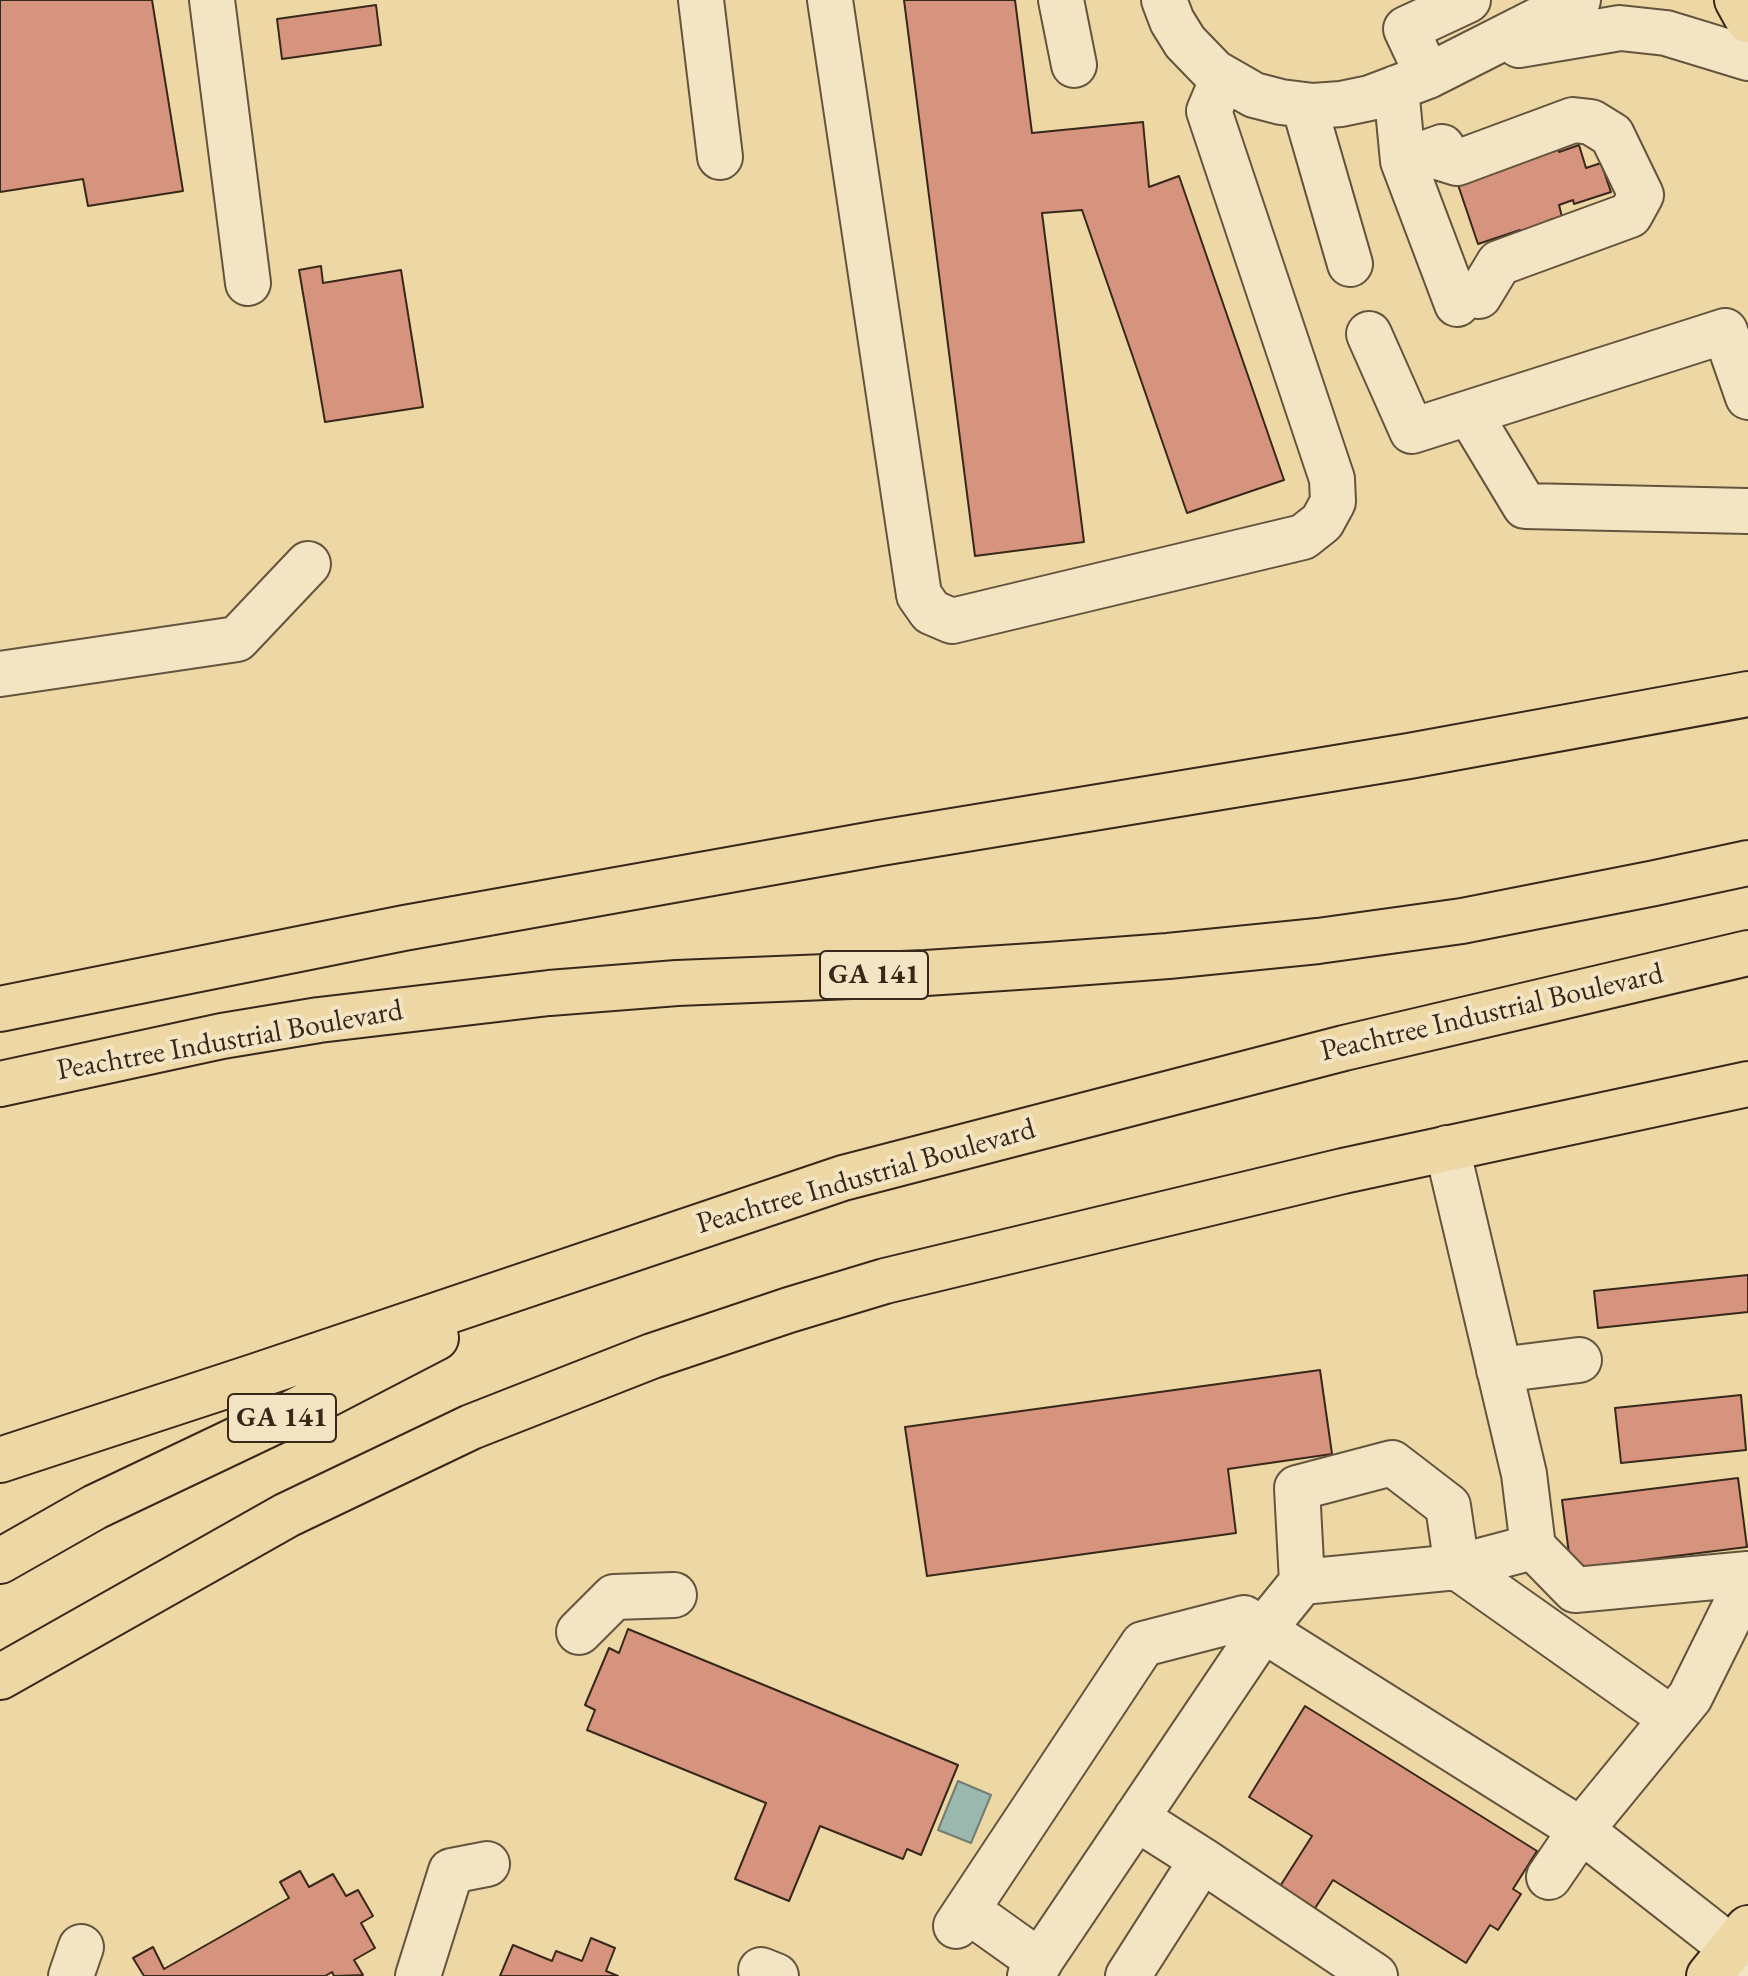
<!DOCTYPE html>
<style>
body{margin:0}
canvas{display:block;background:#ecd7a5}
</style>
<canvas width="1748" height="1976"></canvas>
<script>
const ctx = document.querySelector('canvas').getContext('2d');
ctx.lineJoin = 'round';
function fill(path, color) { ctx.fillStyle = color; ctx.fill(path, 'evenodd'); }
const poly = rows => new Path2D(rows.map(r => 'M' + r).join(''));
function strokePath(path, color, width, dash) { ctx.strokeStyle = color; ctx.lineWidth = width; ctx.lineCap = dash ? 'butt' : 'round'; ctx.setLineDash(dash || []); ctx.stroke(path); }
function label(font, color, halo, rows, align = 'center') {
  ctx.font = font + ' "EB Garamond",serif'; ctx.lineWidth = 8; ctx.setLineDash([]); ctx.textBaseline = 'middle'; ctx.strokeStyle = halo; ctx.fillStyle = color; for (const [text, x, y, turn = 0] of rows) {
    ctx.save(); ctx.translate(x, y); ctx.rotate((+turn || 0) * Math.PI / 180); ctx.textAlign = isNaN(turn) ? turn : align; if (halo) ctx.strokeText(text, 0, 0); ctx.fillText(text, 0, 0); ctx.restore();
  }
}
const water = poly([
 [958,1781,991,1795,971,1843,938,1830,958,1781]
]);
const building = poly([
 [0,0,152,0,183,191,88,206,83,179,0,192,0,0],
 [904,0,1015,0,1032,133,1143,122,1149,187,1179,176,1284,480,1187,513,1082,210,1042,213,1084,542,975,556,904,0],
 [376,5,381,45,282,59,277,19,376,5],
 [1555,140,1559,152,1579,145,1586,168,1601,163,1611,192,1574,204,1573,200,1559,205,1562,217,1550,220,1551,226,1522,236,1520,230,1478,244,1454,173,1555,140],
 [321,266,323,283,401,270,423,407,325,422,299,270,321,266],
 [1748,1275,1748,1312,1598,1328,1594,1291,1748,1275],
 [1320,1370,1332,1454,1228,1469,1236,1533,927,1576,905,1427,1320,1370],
 [1741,1395,1746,1450,1621,1463,1615,1408,1741,1395],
 [1738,1478,1747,1547,1571,1569,1562,1500,1738,1478],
 [628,1629,958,1765,921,1855,907,1849,903,1859,820,1826,789,1901,735,1879,766,1803,587,1730,595,1710,585,1705,609,1648,619,1653,628,1629],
 [1305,1706,1537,1851,1513,1889,1521,1894,1498,1930,1490,1925,1466,1963,1333,1880,1312,1913,1277,1891,1312,1836,1249,1797,1305,1706],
 [300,1871,309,1887,333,1874,346,1896,358,1890,373,1916,361,1923,375,1948,354,1960,363,1975,334,1976,332,1972,325,1976,144,1976,133,1958,153,1947,164,1969,289,1898,280,1882,300,1871],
 [591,1938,615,1948,606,1971,618,1976,500,1976,513,1945,552,1961,556,1951,582,1961,591,1938]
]);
const minor = poly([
 [212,0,248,283],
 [701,0,720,157],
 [830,0,919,595,931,612,952,621,1303,537,1322,522,1333,502,1332,479,1209,111,1223,78],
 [1061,0,1074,65],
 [1164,0,1172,21,1185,42,1214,72,1254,95,1281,102,1313,106,1341,104,1370,98,1428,76,1578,0],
 [1519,45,1620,28,1666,33,1748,58],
 [1428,76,1406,29,1468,0],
 [1396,88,1403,161],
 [1304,105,1350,264],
 [1442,147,1403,161,1457,304],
 [1425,153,1457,163,1573,120,1591,122,1612,135,1641,195,1630,215,1499,263,1479,296],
 [1369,334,1412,431,1725,331,1748,397],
 [1469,413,1525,506,1748,511],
 [0,674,237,639,308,564],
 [1447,1148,1524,1474,1533,1547,1575,1590,1748,1574],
 [1499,1370,1579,1360],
 [1302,1582,1297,1488,1392,1463,1448,1506,1457,1567,1672,1719],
 [579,1632,614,1597,674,1595],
 [1136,1818,1202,1860],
 [1549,1877,1581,1830,1690,1697,1748,1580],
 [967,1910,1040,1962],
 [956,1926,1143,1644,1244,1618,1581,1830,1748,1961],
 [761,1970,776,1976],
 [71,1976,81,1947],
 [418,1976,451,1871,487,1864],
 [1030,1976,1263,1630,1302,1582,1457,1567,1533,1547],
 [1128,1976,1202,1860,1375,1976]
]);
const major = poly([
 [1737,0,1748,20],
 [0,1009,404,928,880,843,1409,756,1748,694],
 [0,1677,287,1515,471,1427,652,1356,789,1310,885,1281,1343,1171,1748,1084],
 [1709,1976,1748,1928]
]);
const highway = poly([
 [0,1084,222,1036,319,1020,549,993,677,983,926,973,1048,965,1168,956,1318,941,1462,921,1655,883,1748,863],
 [0,1460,253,1377,843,1178,1344,1048,1748,953],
 [0,1561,95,1507,280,1419,436,1338]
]);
const shields = [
 [874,975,108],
 [282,1418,108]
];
const shieldNames = [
 ["GA 141",874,975],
 ["GA 141",282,1418]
];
const streetNames = [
 ["Peachtree Industrial Boulevard",1492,1013,-13],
 ["Peachtree Industrial Boulevard",230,1041,-10],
 ["Peachtree Industrial Boulevard",866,1177,-16]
];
fill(water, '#9ab8ae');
strokePath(water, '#727e73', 2);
fill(building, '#d6937d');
strokePath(building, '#37281a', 2);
strokePath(minor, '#64543d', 48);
strokePath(major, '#37281a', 48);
strokePath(highway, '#37281a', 48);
strokePath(minor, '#f3e5c4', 44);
strokePath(major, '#ecd7a5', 44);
strokePath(highway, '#ecd7a5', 44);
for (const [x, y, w] of shields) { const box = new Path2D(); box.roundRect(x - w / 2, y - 24, w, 48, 6); ctx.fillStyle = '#f3e5c4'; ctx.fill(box); strokePath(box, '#37281a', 2); }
label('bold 28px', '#37281a', null, shieldNames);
label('30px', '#37281a', '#f3e5c4', streetNames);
</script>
